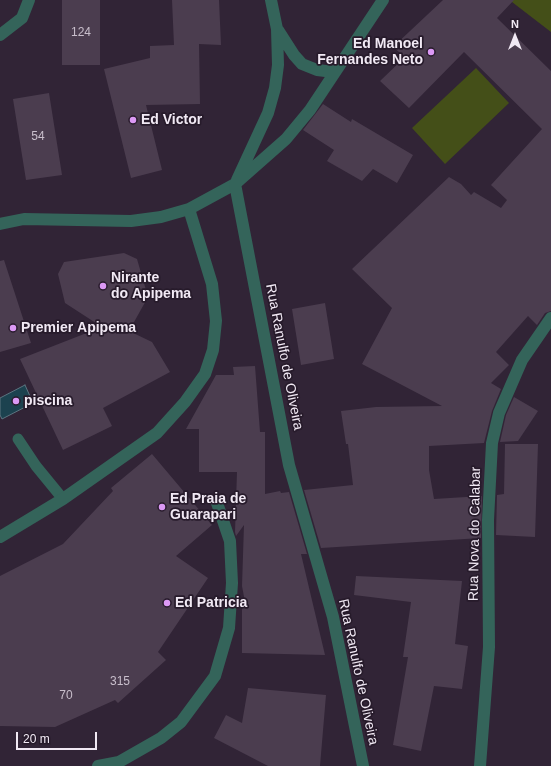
<!DOCTYPE html>
<style>
body{margin:0}
#map{position:relative;width:551px;height:766px;overflow:hidden;background:#312436;font-family:Helvetica,sans-serif}
canvas{display:block}
.north{position:absolute;left:495px;top:16px;width:40px;height:40px;-webkit-text-stroke:3px #271b2b;paint-order:stroke;rotate:0deg;font-size:11px;font-weight:700;line-height:16px;text-align:center;color:#f1e9f4}
.north::after{content:'';display:block;margin:auto;width:14px;height:18px;background:#f1e9f4;clip-path:polygon(50% 0,100% 100%,50% 72%,0 100%)}
.scale{position:absolute;left:16px;top:732px;width:81px;height:18px;box-sizing:border-box;border:2px solid #f1e9f4;border-top:0;padding-left:5px;font-size:12px;line-height:14px;white-space:nowrap;color:#f1e9f4;-webkit-text-stroke:3px #271b2b;paint-order:stroke}
</style>
<div id="map">
<canvas width="551" height="766"></canvas>
<div class="north">N</div>
<div class="scale">20 m</div>
</div>
<script>
const ctx = document.querySelector('canvas').getContext('2d');
ctx.lineJoin = 'round';
function fill(path, color) { ctx.fillStyle = color; ctx.fill(path, 'evenodd'); }
const poly = rows => new Path2D(rows.map(r => 'M' + r).join(''));
function strokePath(path, color, width, dash) { ctx.strokeStyle = color; ctx.lineWidth = width; ctx.lineCap = dash ? 'butt' : 'round'; ctx.setLineDash(dash || []); ctx.stroke(path); }
function label(font, color, halo, rows, align = 'center') {
  ctx.font = font + ' Helvetica,sans-serif'; ctx.lineWidth = 3.5; ctx.setLineDash([]); ctx.textBaseline = 'middle'; ctx.strokeStyle = halo; ctx.fillStyle = color; for (const [text, x, y, turn = 0] of rows) {
    ctx.save(); ctx.translate(x, y); ctx.rotate((+turn || 0) * Math.PI / 180); ctx.textAlign = isNaN(turn) ? turn : align; if (halo) ctx.strokeText(text, 0, 0); ctx.fillText(text, 0, 0); ctx.restore();
  }
}
const green = poly([
 [510,0,551,0,551,32,512,2],
 [476,68,509,103,445,164,412,128]
]);
const water = poly([
 [25,385,33,403,2,419,0,415,0,398,25,385]
]);
const building = poly([
 [62,0,100,0,100,65,62,65],
 [172,0,219,0,221,45,199,44,200,104,146,105,162,170,131,178,104,69,150,58,150,46,174,45],
 [443,0,514,0,497,18,551,71,551,311,545,313,537,325,528,316,496,352,509,365,491,383,501,389,492,411,484,443,429,446,429,470,434,499,482,496,481,538,321,548,304,490,353,485,348,444,346,444,341,411,376,407,442,406,362,364,392,308,352,269,449,177,461,184,471,195,474,192,501,208,507,200,491,185,542,129,464,52,409,108,380,81,405,57,393,47],
 [49,93,62,175,26,180,13,99],
 [323,104,351,122,352,119,413,155,397,183,373,169,362,181,327,161,334,150,303,130],
 [124,253,137,259,148,297,129,331,152,342,170,372,103,408,112,426,63,450,20,359,102,327,65,303,58,274,64,262],
 [4,260,31,343,0,352,0,261],
 [325,303,334,359,301,365,292,309],
 [255,366,260,432,265,432,265,494,280,491,281,493,289,492,307,554,301,554,325,655,242,653,242,600,245,602,242,586,244,525,236,536,235,532,237,472,199,472,199,429,186,429,216,375,234,375,233,367],
 [514,397,538,411,518,441,500,442,506,415],
 [505,444,538,444,535,537,496,535,497,495,504,494],
 [152,454,212,525,176,556,208,578,158,652,166,660,118,703,115,700,55,727,0,726,0,576,63,544,113,491,111,488],
 [356,576,462,581,455,644,468,646,462,689,434,686,421,751,393,745,408,657,403,657,411,602,354,595],
 [248,688,326,695,320,766,268,766,214,738,226,715,242,723]
]);
const service = poly([
 [18,439,36,466,63,499]
]);
const minor = poly([
 [0,35,22,18,29,0],
 [0,224,24,219,131,221,161,217,189,209,235,184],
 [0,537,63,499,157,433,185,402,205,374,213,350,216,321,212,284,189,209],
 [98,766,119,762,161,738,181,722,215,676,229,628,232,583,230,541,217,503],
 [480,766,489,647,488,520,492,443,499,413,522,360,551,318]
]);
const tertiary = poly([
 [278,30,294,55,302,64,317,70,334,72],
 [237,180,268,113,275,88,278,65,277,29,271,0],
 [235,184,289,465,333,617,363,766],
 [235,184,286,139,310,110,383,0]
]);
const markers = [
 [431,52,4,"#dc99f5"],
 [133,120,4,"#dc99f5"],
 [103,286,4,"#dc99f5"],
 [13,328,4,"#dc99f5"],
 [16,401,4,"#dc99f5"],
 [162,507,4,"#dc99f5"],
 [167,603,4,"#dc99f5"]
];
const numberNames = [
 ["124",81,33],
 ["54",38,137],
 ["315",120,682],
 ["70",66,696]
];
const poiNames = [
 ["Ed Manoel",423,44,"right"],
 ["Fernandes Neto",423,60,"right"],
 ["Ed Victor",141,120],
 ["Nirante",111,278],
 ["do Apipema",111,294],
 ["Premier Apipema",21,328],
 ["piscina",24,401],
 ["Ed Praia de",170,499],
 ["Guarapari",170,515],
 ["Ed Patricia",175,603]
];
const streetNames = [
 ["Rua Ranulfo de Oliveira",284,357,79],
 ["Rua Nova do Calabar",475,534,-89],
 ["Rua Ranulfo de Oliveira",358,672,78]
];
fill(green, '#444f18');
fill(water, '#1c424f');
strokePath(water, '#5c7480', 1);
fill(building, '#4b3d4f');
strokePath(service, '#34645a', 11);
strokePath(minor, '#34645a', 12);
strokePath(tertiary, '#34645a', 12);
for (const [x, y, r, color] of markers) { const dot = new Path2D(); dot.arc(x, y, r, 0, 2 * Math.PI); ctx.fillStyle = color; ctx.fill(dot); strokePath(dot, '#271b2b', 1.5); }
label('12px', '#c8becb', null, numberNames);
label('bold 14px', '#f1e9f4', '#271b2b', poiNames, 'left');
label('14px', '#f1e9f4', '#271b2b', streetNames);
</script>
